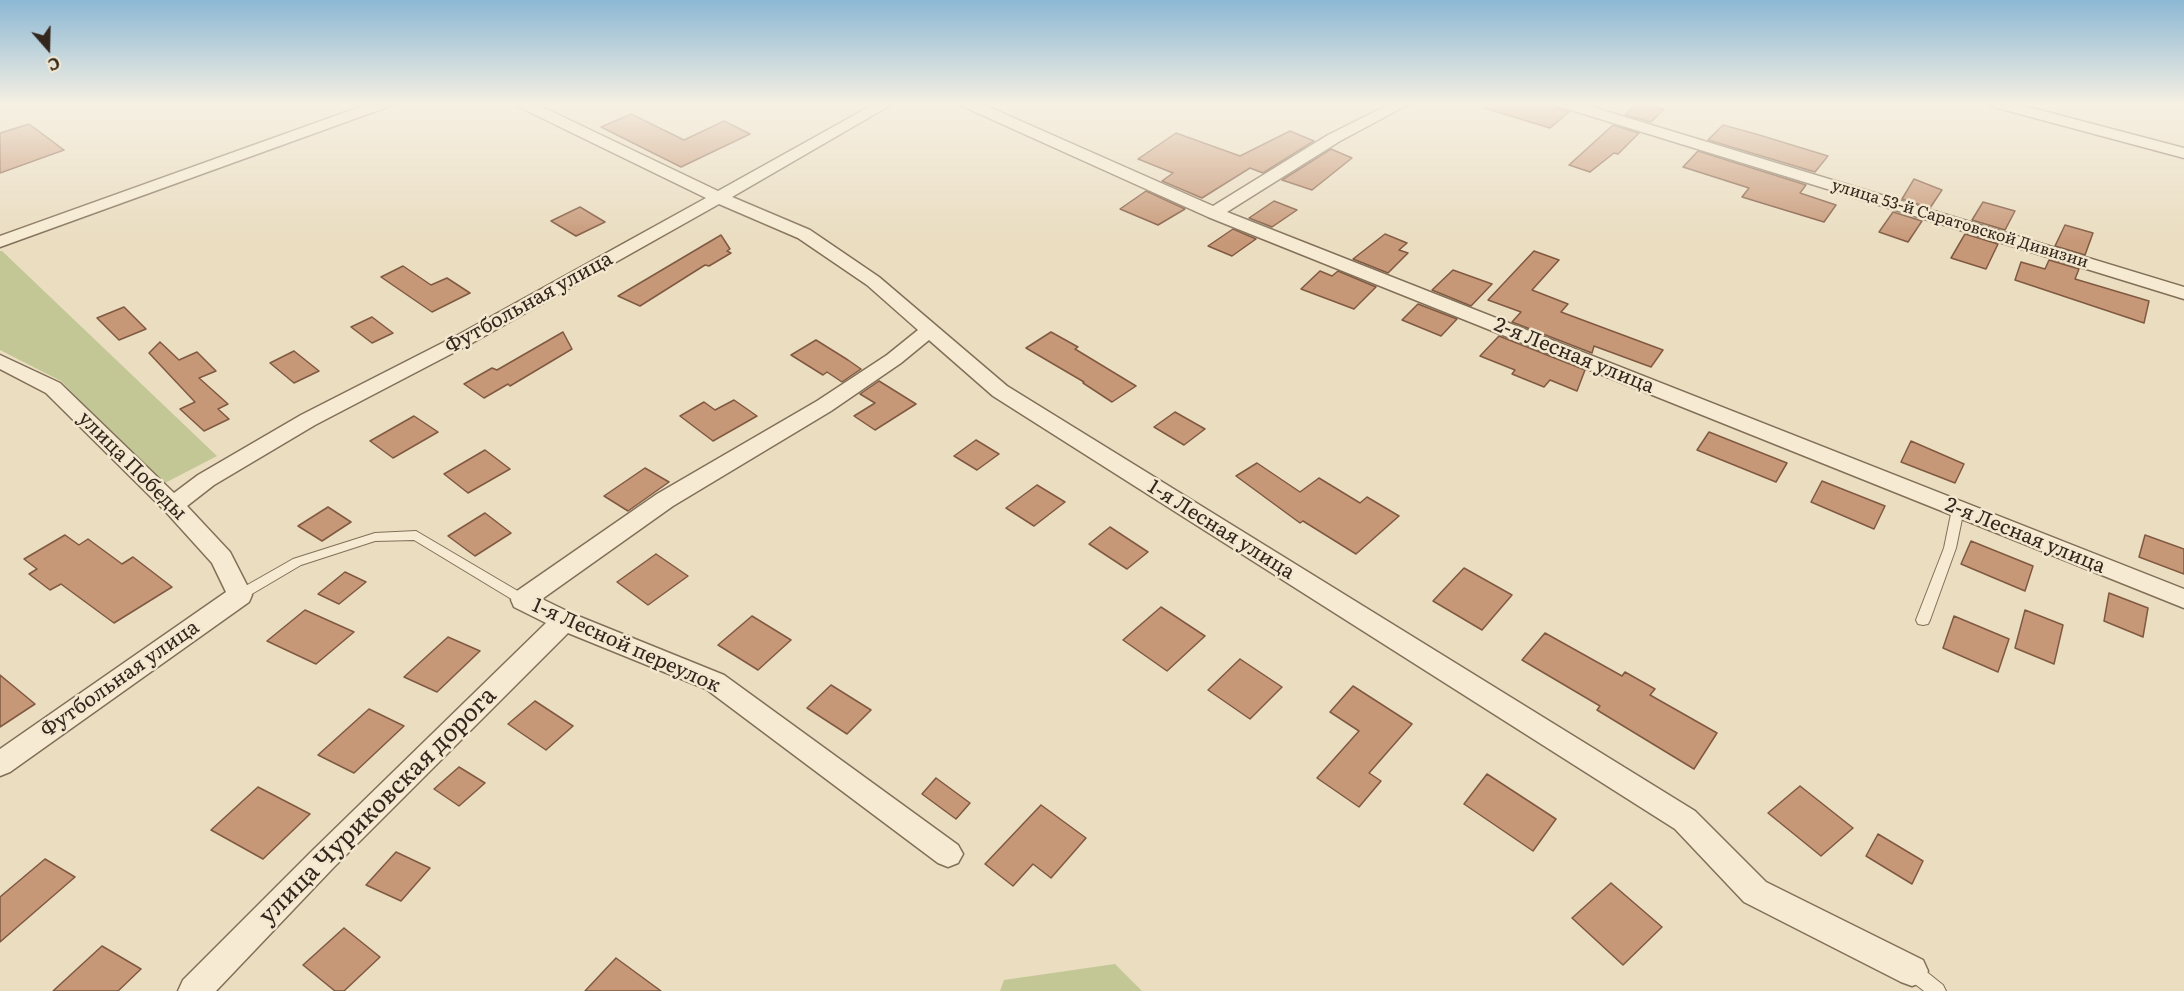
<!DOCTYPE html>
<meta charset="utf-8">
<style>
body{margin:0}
#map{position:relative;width:2184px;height:991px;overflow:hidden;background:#eaddc0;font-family:Literata,serif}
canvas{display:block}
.north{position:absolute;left:18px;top:18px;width:60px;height:60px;-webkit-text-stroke:4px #f3e8cf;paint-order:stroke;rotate:160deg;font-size:16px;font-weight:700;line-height:24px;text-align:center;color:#33271d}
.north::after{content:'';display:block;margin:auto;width:21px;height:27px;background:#33271d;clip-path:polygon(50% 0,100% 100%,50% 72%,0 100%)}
</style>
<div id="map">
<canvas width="2184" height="991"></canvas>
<div class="north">С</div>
</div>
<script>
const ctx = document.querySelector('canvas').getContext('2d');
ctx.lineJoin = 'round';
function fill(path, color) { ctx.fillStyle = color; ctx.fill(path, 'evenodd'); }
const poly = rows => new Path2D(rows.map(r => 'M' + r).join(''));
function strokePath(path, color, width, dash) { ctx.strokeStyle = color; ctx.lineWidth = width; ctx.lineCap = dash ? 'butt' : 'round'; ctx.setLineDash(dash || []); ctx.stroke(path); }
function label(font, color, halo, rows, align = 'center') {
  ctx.font = font + ' Literata,serif'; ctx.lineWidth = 5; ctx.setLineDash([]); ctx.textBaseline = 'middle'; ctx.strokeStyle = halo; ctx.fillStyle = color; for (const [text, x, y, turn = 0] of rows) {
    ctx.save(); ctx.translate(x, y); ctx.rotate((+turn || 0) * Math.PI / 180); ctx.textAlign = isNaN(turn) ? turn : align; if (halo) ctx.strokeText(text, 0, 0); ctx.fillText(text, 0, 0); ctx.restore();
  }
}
const green = poly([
 [0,251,2,251,217,456,161,485,61,381,0,350],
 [1115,964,1142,991,1000,991,1004,980]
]);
const building = poly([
 [1485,103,1554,103,1557,108,1569,112,1550,128,1484,108,1485,103],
 [1637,103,1643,103,1664,109,1651,122,1625,115,1637,103],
 [631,114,684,140,724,121,750,134,681,167,601,127,631,114],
 [29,124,64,150,0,173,0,133,29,124],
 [1613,125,1639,133,1618,154,1614,153,1590,172,1569,165,1613,125],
 [1723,125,1756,134,1828,156,1815,172,1708,140,1723,125],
 [1290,131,1314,141,1263,173,1250,168,1202,198,1162,181,1173,173,1138,159,1176,133,1240,156,1290,131],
 [1331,149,1352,158,1312,190,1282,180,1331,149],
 [1698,151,1806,185,1800,193,1836,205,1824,222,1742,197,1749,188,1683,167,1698,151],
 [1914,179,1942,190,1930,208,1902,199,1914,179],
 [1146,191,1185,209,1158,225,1120,209,1146,191],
 [1274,201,1297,210,1272,227,1249,218,1274,201],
 [1983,202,2015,211,2005,230,1972,220,1983,202],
 [580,207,605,222,576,236,551,221,580,207],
 [1893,212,1922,221,1908,242,1879,232,1893,212],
 [2065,225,2093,233,2085,255,2055,246,2065,225],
 [1233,229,1256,239,1232,256,1208,246,1233,229],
 [1385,234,1407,243,1399,250,1408,253,1388,273,1353,259,1385,234],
 [1965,234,1998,244,1986,269,1951,258,1965,234],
 [721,235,730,249,727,251,731,253,709,266,705,265,640,306,618,296,721,235],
 [1534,251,1559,260,1532,290,1568,304,1561,312,1663,350,1651,367,1594,346,1592,353,1512,322,1521,312,1488,300,1534,251],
 [2049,260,2079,269,2075,279,2149,301,2144,323,2015,280,2021,262,2045,269,2049,260],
 [403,266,431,285,447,278,470,293,432,312,381,277,403,266],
 [1453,270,1492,284,1471,306,1432,290,1453,270],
 [1320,271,1332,276,1338,271,1376,287,1354,309,1301,289,1320,271],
 [1418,304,1457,319,1441,336,1402,320,1418,304],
 [124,307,146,329,119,340,97,318,124,307],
 [372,317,393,333,372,343,351,327,372,317],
 [563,332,572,349,510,386,508,384,484,398,464,384,492,368,497,370,563,332],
 [1051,332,1078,347,1075,349,1136,386,1112,402,1083,383,1084,382,1026,348,1051,332],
 [1499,336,1585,370,1577,391,1550,380,1544,387,1512,374,1515,370,1480,356,1499,336],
 [816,340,848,360,861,369,842,382,827,372,823,375,791,355,816,340],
 [160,342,179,360,197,352,216,371,199,378,228,404,218,409,229,419,204,431,180,409,195,402,149,353,160,342],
 [294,351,319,371,294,383,270,363,294,351],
 [879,381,916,404,875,430,854,416,875,403,860,394,879,381],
 [734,400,757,416,713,441,680,416,704,402,715,410,734,400],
 [1175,412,1205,429,1184,445,1154,427,1175,412],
 [414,416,438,432,393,458,370,441,414,416],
 [1709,432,1787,463,1776,482,1697,450,1709,432],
 [976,440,999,454,977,470,954,456,976,440],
 [1911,441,1964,464,1955,483,1901,462,1911,441],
 [485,450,510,469,468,493,444,474,485,450],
 [1257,463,1300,492,1319,478,1360,503,1367,497,1399,516,1356,554,1303,521,1300,523,1236,476,1257,463],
 [645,468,669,482,628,511,604,496,645,468],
 [1822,481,1885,506,1874,529,1811,502,1822,481],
 [1037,485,1065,502,1034,526,1006,508,1037,485],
 [328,507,351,522,322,541,298,526,328,507],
 [485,513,511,533,475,556,448,536,485,513],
 [1110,527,1148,552,1127,569,1089,544,1110,527],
 [65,535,79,545,88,539,122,564,133,557,172,587,114,623,61,584,50,590,29,574,37,569,24,559,65,535],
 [2145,535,2184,549,2184,574,2139,557,2145,535],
 [1971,541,2033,566,2025,591,1961,564,1971,541],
 [656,554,688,576,648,605,617,582,656,554],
 [1464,568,1512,595,1482,630,1433,601,1464,568],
 [345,572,366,582,339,604,318,594,345,572],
 [2109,593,2148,608,2143,637,2104,621,2109,593],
 [1161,607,1205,636,1167,671,1123,640,1161,607],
 [305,610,354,632,316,664,267,641,305,610],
 [2025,610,2063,625,2054,664,2015,648,2025,610],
 [752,616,791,640,758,670,718,645,752,616],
 [1954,616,2009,639,1998,672,1943,648,1954,616],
 [1545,633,1622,676,1625,672,1655,689,1650,695,1717,733,1694,769,1597,710,1600,706,1522,660,1545,633],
 [448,637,480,651,437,692,404,677,448,637],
 [1240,659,1282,687,1250,719,1208,690,1240,659],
 [0,675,35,704,0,727,0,675],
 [831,685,871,710,847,734,807,708,831,685],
 [1353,686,1412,724,1369,773,1381,781,1359,807,1317,778,1359,731,1330,712,1353,686],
 [535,701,573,726,546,750,508,724,535,701],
 [369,709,404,726,354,773,318,755,369,709],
 [459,767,485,783,459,806,434,789,459,767],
 [1487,774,1556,819,1533,851,1464,804,1487,774],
 [936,778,970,803,956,819,922,794,936,778],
 [1800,786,1853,828,1821,856,1768,813,1800,786],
 [258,787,310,814,263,859,211,830,258,787],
 [1041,805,1086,838,1051,878,1033,864,1013,886,985,864,1041,805],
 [1878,834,1923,861,1912,884,1866,856,1878,834],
 [396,852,430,868,401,901,366,885,396,852],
 [45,859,75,877,0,942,0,897,45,859],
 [1611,883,1662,927,1623,965,1572,918,1611,883],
 [344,928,380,957,344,991,335,991,303,965,344,928],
 [102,946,141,969,118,991,53,991,102,946],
 [616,958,661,991,585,991,616,958]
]);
const service = poly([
 [1958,505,1964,509,1956,548,1930,620,1928,624,1923,625,1918,624,1916,620,1944,548,1952,509,1958,505],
 [416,531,528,597,530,600,528,603,518,603,414,540,375,541,301,565,245,598,235,598,233,595,235,592,293,559,375,533,416,531],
 [1912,963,1918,965,1943,985,1946,991,1924,991,1906,977,1904,971,1906,965,1912,963]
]);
const minor = poly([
 [371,103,392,103,390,106,0,247,0,236,371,103],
 [515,103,534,103,718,191,876,103,894,103,732,197,810,230,879,277,1007,386,1695,811,1766,882,1923,960,1928,971,1923,982,1912,986,1901,982,1744,902,1675,829,993,396,929,340,901,363,831,411,673,506,542,599,573,614,724,675,958,845,963,854,958,863,948,867,938,863,706,689,568,633,333,868,216,991,178,991,183,980,313,850,546,623,514,607,511,600,514,593,657,494,817,401,887,355,918,330,867,285,798,238,719,204,472,343,315,425,214,485,187,506,230,552,252,595,249,602,10,772,0,776,0,749,226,592,212,563,165,511,46,393,0,369,0,355,60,383,174,493,198,475,301,415,458,335,706,198,517,106,515,103],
 [960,103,980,103,1213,206,1328,135,1392,103,1411,103,1340,141,1227,212,2184,589,2184,608,1208,217,962,106,960,103],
 [1556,103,1579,103,2184,287,2184,299,1558,106,1556,103],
 [1988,103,2013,103,2184,148,2184,158,1990,106,1988,103]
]);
const farStreetnames = [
 ["улица 53-й Саратовской Дивизии",1960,224,17]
];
const streetNames = [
 ["Футбольная улица",529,303,-29],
 ["2-я Лесная улица",1574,356,22],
 ["улица Победы",132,466,45],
 ["1-я Лесная улица",1221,530,32],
 ["2-я Лесная улица",2025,536,22],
 ["1-я Лесной переулок",626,646,24],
 ["Футбольная улица",120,679,-35]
];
const nearStreetnames = [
 ["улица Чуриковская дорога",378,806,-45]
];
fill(green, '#c2c795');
fill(building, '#c79878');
strokePath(building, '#805941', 1.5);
strokePath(service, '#826f59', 2);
strokePath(minor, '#826f59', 3);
fill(service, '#f6ebd2');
fill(minor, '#f6ebd2');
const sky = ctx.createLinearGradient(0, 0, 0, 242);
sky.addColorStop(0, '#8cb8d4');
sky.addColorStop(0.43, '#f6f0e3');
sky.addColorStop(1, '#f6f0e300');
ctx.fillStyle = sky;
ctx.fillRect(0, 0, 2184, 242);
label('16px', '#33271d', '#f3e8cf', farStreetnames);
label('20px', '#33271d', '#f3e8cf', streetNames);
label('24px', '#33271d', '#f3e8cf', nearStreetnames);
</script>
